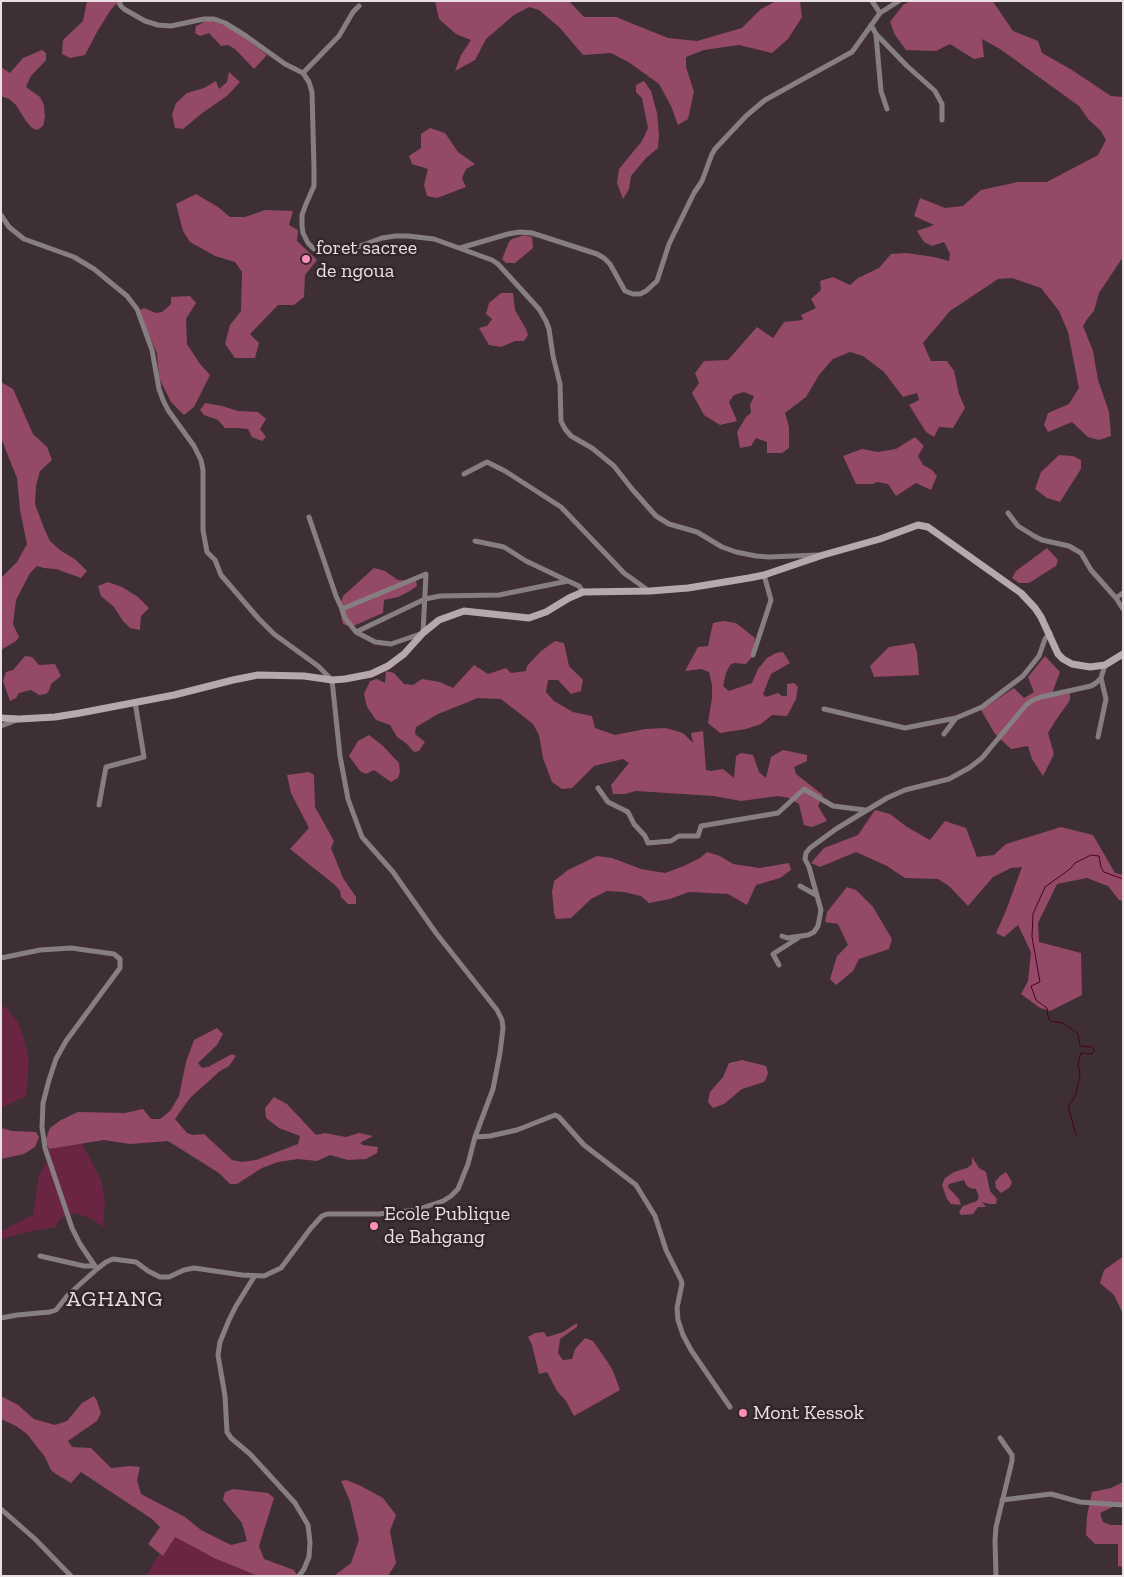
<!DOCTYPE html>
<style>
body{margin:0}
#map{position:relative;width:1124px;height:1577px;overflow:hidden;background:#3e2f34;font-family:"Zilla Slab",serif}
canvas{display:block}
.frame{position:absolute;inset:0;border:2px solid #eae0e3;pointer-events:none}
</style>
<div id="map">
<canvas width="1124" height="1577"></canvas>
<div class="frame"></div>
</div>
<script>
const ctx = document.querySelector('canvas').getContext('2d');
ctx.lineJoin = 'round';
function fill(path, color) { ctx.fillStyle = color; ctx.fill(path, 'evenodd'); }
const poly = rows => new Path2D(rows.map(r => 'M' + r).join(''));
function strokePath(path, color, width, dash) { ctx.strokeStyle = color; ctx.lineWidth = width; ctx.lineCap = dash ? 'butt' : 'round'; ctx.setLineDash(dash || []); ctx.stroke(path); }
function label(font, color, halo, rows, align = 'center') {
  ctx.font = font + ' "Zilla Slab",serif'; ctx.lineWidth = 5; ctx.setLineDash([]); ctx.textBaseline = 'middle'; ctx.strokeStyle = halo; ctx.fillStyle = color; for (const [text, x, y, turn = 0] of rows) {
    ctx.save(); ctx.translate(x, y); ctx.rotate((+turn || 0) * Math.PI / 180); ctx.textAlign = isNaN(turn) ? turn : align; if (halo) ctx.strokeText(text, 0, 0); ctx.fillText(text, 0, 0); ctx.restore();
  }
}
const green = poly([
 [5,1006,19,1024,26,1046,29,1062,26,1096,1,1108,1,1008],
 [82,1143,101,1180,105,1200,103,1227,92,1219,76,1213,60,1219,56,1227,32,1231,1,1239,1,1231,33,1215,39,1174,49,1158,49,1149],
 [175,1537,214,1558,258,1576,146,1576,160,1553,163,1556]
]);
const forest = poly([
 [87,1,123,1,115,5,110,11,97,32,85,55,70,58,62,54,63,40,83,21],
 [435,1,569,1,584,17,616,17,668,38,697,41,742,28,761,9,776,1,800,2,802,17,788,39,772,53,739,45,704,50,686,57,686,67,694,92,688,119,678,125,671,106,659,84,630,63,611,53,583,55,560,28,539,10,529,7,514,15,486,39,475,60,455,71,461,55,471,40,456,34,439,19],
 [910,1,995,1,994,3,1013,31,1038,41,1042,53,1072,70,1111,96,1123,97,1123,257,1099,293,1094,311,1088,318,1083,326,1093,351,1098,380,1109,412,1111,436,1099,440,1088,437,1072,422,1048,432,1044,425,1048,413,1069,404,1079,388,1068,332,1059,311,1041,288,1012,278,998,279,950,311,923,343,931,361,947,361,954,371,959,394,965,408,953,428,939,427,934,437,926,432,909,405,919,400,917,393,903,397,884,372,863,356,850,352,833,359,819,375,806,397,785,413,789,427,789,448,782,453,767,453,767,442,756,438,751,446,740,448,737,432,746,417,751,413,750,405,754,396,744,392,734,395,729,402,737,421,720,425,704,415,692,393,699,383,695,373,704,361,728,360,757,327,773,338,784,322,803,320,801,315,816,308,811,299,821,290,820,281,833,277,850,285,858,278,879,268,891,254,907,253,934,257,949,261,950,254,944,242,932,246,924,242,917,231,934,225,914,216,920,198,945,208,963,206,981,190,1018,182,1047,182,1098,155,1106,140,1101,131,1088,119,1079,106,1000,49,982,39,984,57,974,59,950,44,936,51,906,50,895,35,890,22,903,5],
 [206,21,213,21,228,27,247,39,267,55,254,69,235,49,228,45,221,46,209,33,200,36,195,33,196,26],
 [42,50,46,53,46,60,31,76,26,87,40,97,44,105,45,117,43,126,37,130,32,128,26,121,16,105,9,99,1,96,1,67,10,73,23,58],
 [229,72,240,82,227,96,201,114,183,129,175,128,172,114,176,103,187,93,204,88,216,81,219,89,227,82],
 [644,81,651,91,657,113,659,134,658,148,646,158,631,176,629,189,623,199,617,183,619,169,642,141,648,128,642,98,636,92,636,85],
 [430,128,445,133,458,152,475,164,466,169,462,178,466,187,437,198,427,196,424,185,428,169,412,164,409,156,421,148,421,134],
 [196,194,218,207,230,217,245,217,265,210,293,211,289,225,298,230,297,241,317,260,305,275,304,297,294,305,278,305,250,334,259,343,255,358,235,358,225,344,230,325,241,311,242,272,235,262,215,256,190,242,183,231,176,204],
 [524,235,532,237,533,248,515,263,506,263,502,259,509,242,512,239],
 [501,293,513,293,515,310,526,329,528,335,524,341,515,341,501,347,489,345,479,328,487,326,492,319,486,314,489,303],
 [190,296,196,303,186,319,187,344,200,364,210,375,194,407,184,415,171,402,159,378,157,353,138,311,144,308,156,313,162,312,171,304,171,297],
 [1,382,13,389,33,434,47,447,52,460,40,471,36,486,35,504,44,528,50,541,60,550,76,560,87,571,81,578,56,569,44,568,37,566,30,573,16,600,13,624,19,637,16,641,1,650,1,578,17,562,27,544,20,510,17,478,1,438],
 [205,403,222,406,238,411,258,412,266,419,260,429,266,437,262,441,252,437,248,429,238,428,225,428,218,420,204,415,200,410],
 [915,437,924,446,918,456,923,465,932,470,937,476,931,490,916,483,896,496,888,484,877,482,873,484,856,484,843,456,862,449,878,452,896,449],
 [1059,455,1073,456,1081,460,1081,469,1060,502,1047,498,1035,489,1041,472],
 [1047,548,1058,560,1056,566,1029,583,1019,583,1012,578,1016,571],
 [374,568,385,571,398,580,416,581,417,586,410,591,398,597,384,600,383,613,351,627,343,624,339,608,343,596],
 [108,582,122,587,138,597,149,608,141,616,140,630,130,628,123,621,114,607,101,596,98,586],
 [723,621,736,623,755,638,752,657,746,664,734,663,730,665,726,673,723,686,729,691,752,683,758,669,767,658,776,653,783,652,790,663,771,674,763,694,766,697,778,693,782,696,787,696,787,684,794,683,798,687,796,699,787,716,772,715,761,724,746,729,720,733,708,723,712,698,712,685,709,672,701,669,685,671,698,647,708,646,713,623],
 [555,641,564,643,569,666,583,680,581,691,571,694,558,680,548,680,546,692,554,701,573,712,592,716,595,728,615,735,645,729,666,728,683,733,693,743,691,733,703,731,706,770,711,771,723,769,734,778,736,756,741,753,753,755,759,772,766,778,771,757,783,750,807,755,807,761,794,767,796,774,823,795,818,806,827,821,812,827,804,825,799,804,789,798,778,796,741,801,714,796,636,791,625,794,613,794,611,785,629,763,623,759,594,766,572,788,562,789,552,782,543,758,539,735,533,724,501,699,478,698,438,714,416,727,415,734,425,742,419,751,414,752,406,743,397,737,390,725,376,720,367,707,364,694,370,681,377,679,385,683,386,671,394,673,404,684,413,685,422,679,440,682,453,688,474,665,488,674,506,668,511,673,526,671,527,666,541,651],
 [914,643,917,652,919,675,874,677,870,666,889,647],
 [25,656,32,657,39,665,55,664,61,676,51,684,49,691,46,694,39,695,31,690,19,693,16,698,10,701,3,681,6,672,13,670],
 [1045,656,1060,672,1051,696,1070,692,1070,700,1056,720,1048,733,1054,754,1043,776,1032,759,1028,746,1011,749,995,734,981,710,1014,688,1024,698,1034,692,1028,677],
 [369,735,383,746,399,763,400,772,398,778,391,782,374,770,366,774,360,771,349,756,358,741],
 [309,772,314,775,315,807,334,841,331,848,343,878,356,897,356,904,348,904,341,897,340,891,335,885,290,849,309,828,291,793,287,775],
 [875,810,890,814,907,827,930,840,945,821,966,828,977,857,994,855,1006,844,1061,827,1093,835,1115,873,1123,875,1123,901,1119,900,1108,886,1087,878,1057,884,1038,923,1039,942,1081,953,1082,995,1050,1011,1040,1008,1021,994,1028,981,1031,952,1018,925,1004,937,996,933,1005,913,1022,867,1011,868,993,877,968,906,949,886,938,879,905,878,887,866,856,852,820,867,811,863,824,848,858,835],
 [707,852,720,856,733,864,760,868,789,863,791,870,780,878,756,885,747,905,728,894,689,892,670,899,649,903,641,896,624,892,607,891,591,899,571,918,556,919,554,913,552,892,554,881,568,870,597,856,612,858,641,869,665,873,684,866,700,858],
 [847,887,856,890,873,907,892,939,889,949,859,959,853,971,836,985,830,979,837,956,848,945,838,924,825,922,827,912],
 [217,1028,223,1034,217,1045,198,1063,202,1068,208,1067,232,1054,236,1056,229,1066,220,1071,190,1098,175,1119,187,1133,193,1135,204,1134,232,1160,242,1162,256,1160,298,1144,300,1136,279,1128,266,1118,265,1108,274,1097,287,1104,316,1135,325,1133,346,1137,359,1133,373,1136,360,1143,363,1145,378,1147,377,1153,366,1159,348,1160,330,1155,317,1161,298,1159,278,1162,262,1168,237,1184,230,1184,219,1173,168,1141,130,1144,104,1140,49,1149,45,1141,50,1128,61,1120,78,1112,125,1113,143,1109,151,1119,160,1119,170,1111,179,1096,186,1062,194,1040],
 [742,1060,766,1066,768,1073,766,1079,764,1082,742,1089,724,1104,713,1108,708,1102,710,1092,723,1077,729,1063],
 [1,1128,12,1131,36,1132,39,1137,35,1147,24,1154,1,1159],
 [972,1157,979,1168,986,1172,990,1191,997,1199,996,1204,989,1204,982,1202,986,1207,978,1207,973,1214,961,1215,959,1212,963,1206,977,1201,979,1197,976,1189,970,1188,966,1185,964,1180,949,1184,948,1187,959,1199,961,1205,951,1204,947,1199,942,1185,945,1178,954,1172,967,1168,972,1164],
 [1006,1172,1012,1182,1010,1187,1001,1193,996,1188,995,1182,1000,1176],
 [1121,1258,1123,1258,1123,1314,1114,1295,1100,1283,1104,1270],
 [577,1323,577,1327,560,1339,558,1353,563,1360,572,1359,575,1349,585,1338,593,1341,607,1361,613,1371,620,1390,574,1416,566,1401,557,1391,547,1372,539,1374,532,1345,528,1337,535,1333,544,1332,547,1337,563,1332],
 [1,1396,18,1405,34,1419,55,1425,67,1421,82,1403,94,1396,97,1401,101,1413,97,1421,68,1441,72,1447,91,1448,111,1468,130,1466,140,1467,137,1480,141,1494,185,1517,201,1530,231,1545,247,1541,242,1523,223,1500,225,1492,233,1489,268,1493,274,1498,259,1546,264,1559,294,1570,298,1576,258,1576,214,1558,175,1537,163,1556,148,1544,160,1527,152,1519,81,1472,71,1483,56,1474,51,1470,45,1457,27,1434,16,1426,1,1419],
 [346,1480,359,1485,383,1498,396,1515,390,1531,396,1563,388,1576,334,1576,351,1563,359,1540,350,1501,341,1481],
 [1123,1482,1123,1506,1117,1505,1100,1513,1103,1522,1111,1525,1123,1525,1123,1567,1118,1566,1118,1544,1095,1544,1086,1535,1087,1516,1092,1492,1111,1488]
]);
const stream = poly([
 [1076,1135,1068,1106,1073,1100,1076,1094,1080,1075,1078,1064,1081,1053,1092,1054,1095,1050,1092,1047,1080,1046,1078,1034,1063,1023,1050,1021,1048,1016,1047,1008,1036,1000,1031,986,1040,982,1032,937,1033,914,1045,887,1070,869,1075,863,1091,855,1099,856,1101,867,1104,872,1123,879]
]);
const street = poly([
 [120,1,120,5,124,9,145,21,158,25,171,26,204,19,214,19,225,23,246,36,285,64,303,73,309,82,312,92,314,168,314,186,306,204,302,215,302,226,303,233,308,243,314,249,335,252,352,249,382,238,395,236,408,236,434,239,492,260,498,264,539,309,546,321,549,329,553,356,560,384,561,421,565,429,571,436,592,448,614,466,632,489,656,516,669,524,697,532,722,547,736,552,756,556,769,557,818,555],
 [872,1,880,13],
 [871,25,876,34,907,66,935,91,942,104,942,120],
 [876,35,881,91,887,109],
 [303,73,339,36,353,12,359,6],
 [1,215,9,227,24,239,74,257,94,269,127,296,137,309,152,350,159,389,163,400,168,410,194,446,201,460,203,470,203,530,207,552,215,560,221,575,258,618,274,634,318,666,332,680,340,756,348,799,362,837,393,872,436,933,497,1010,502,1020,503,1028,500,1053,493,1089,475,1137,468,1164,458,1189,451,1196,443,1201,416,1210,379,1214,327,1214,322,1216,311,1228,281,1268,264,1276,242,1275,194,1268,184,1270,169,1277,160,1277,148,1271,136,1262,113,1259,106,1262,97,1269,68,1295,56,1310,50,1312,17,1315,1,1318],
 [460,248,508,234,520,232,532,233,597,254,604,258,610,264,625,291,633,294,640,294,646,291,657,281,669,244,694,193,702,181,712,154,715,149,746,116,765,100,852,52,880,13,899,1],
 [464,474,487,462,505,471,561,507,624,573,649,591],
 [1008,513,1018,526,1034,536,1042,540,1069,546,1081,553,1091,570,1116,598,1123,609],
 [309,517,336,596,342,609,345,618,356,632,375,642,391,644,423,633,426,574,342,609],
 [475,541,504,547,526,561,568,581],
 [1116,598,1123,593],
 [356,632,425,599,440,596,499,595,568,581,579,586,583,592],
 [753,655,771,600,764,575],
 [824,709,905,728,956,718],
 [1,726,17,720],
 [944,734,956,718,982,707,1023,676,1039,656,1045,639,1050,633],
 [1098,737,1106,699,1101,678],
 [598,788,608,802,628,812,634,824,645,836,648,843,671,841,679,836,698,836,701,826,778,813,804,789,833,806,865,810],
 [99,805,106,767,144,757,135,702],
 [800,886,816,895],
 [782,936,787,938,808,935,814,932,818,926,821,910,809,867,805,859,806,853,810,848,836,829,887,798,905,790,949,779,969,768,982,758,1026,705,1033,700,1041,697,1091,686,1096,683,1101,678,1105,665],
 [1,958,40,950,71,948,114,954,120,959,120,968,66,1041,56,1059,49,1080,43,1103,42,1127,45,1148,72,1228,80,1244,97,1269],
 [779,965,773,954,798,938],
 [475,1137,490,1136,517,1130,555,1115,559,1117,584,1145,636,1185,655,1216,666,1250,681,1280,682,1284,677,1308,678,1320,683,1335,691,1350,730,1407],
 [40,1256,84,1266,95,1266],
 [254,1277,236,1306,229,1320,220,1342,218,1355,225,1396,227,1432,231,1438,250,1454,295,1503,308,1525,310,1542,309,1557,304,1569,299,1576],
 [1002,1500,1051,1494,1080,1502,1123,1505],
 [1,1509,35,1539,71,1576],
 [996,1576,995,1540,996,1527,1012,1461,1012,1455,1000,1438]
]);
const secondary = poly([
 [1,718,19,719,55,717,80,713,174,695,233,680,258,675,304,676,332,680,345,679,371,674,388,666,404,654,423,633,439,620,464,611,529,618,546,612,569,598,583,592,650,591,688,588,749,578,764,575,823,555,880,539,918,525,928,527,1021,593,1035,608,1041,617,1058,654,1063,659,1072,664,1090,667,1105,665,1123,654]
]);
const markers = [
 [306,259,5,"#ff8eb9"],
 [374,1226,5,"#ff8eb9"],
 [743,1413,5,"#ff8eb9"]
];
const poiNames = [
 ["foret sacree",316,248],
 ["de ngoua",316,271],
 ["Ecole Publique",384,1214],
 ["de Bahgang",384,1237],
 ["Mont Kessok",753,1413]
];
const quarterNames = [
 ["AGHANG",115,1300]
];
fill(green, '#692542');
fill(forest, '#944967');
strokePath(stream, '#480126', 1);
strokePath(street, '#877e81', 5);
strokePath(secondary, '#b6a8ac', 7);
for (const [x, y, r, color] of markers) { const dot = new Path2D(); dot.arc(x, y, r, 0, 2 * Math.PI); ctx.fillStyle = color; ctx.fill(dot); strokePath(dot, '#34252a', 2); }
label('20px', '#eae0e3', '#34252a', poiNames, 'left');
ctx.letterSpacing = '1px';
label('22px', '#eae0e3', '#34252a', quarterNames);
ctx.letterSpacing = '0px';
</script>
